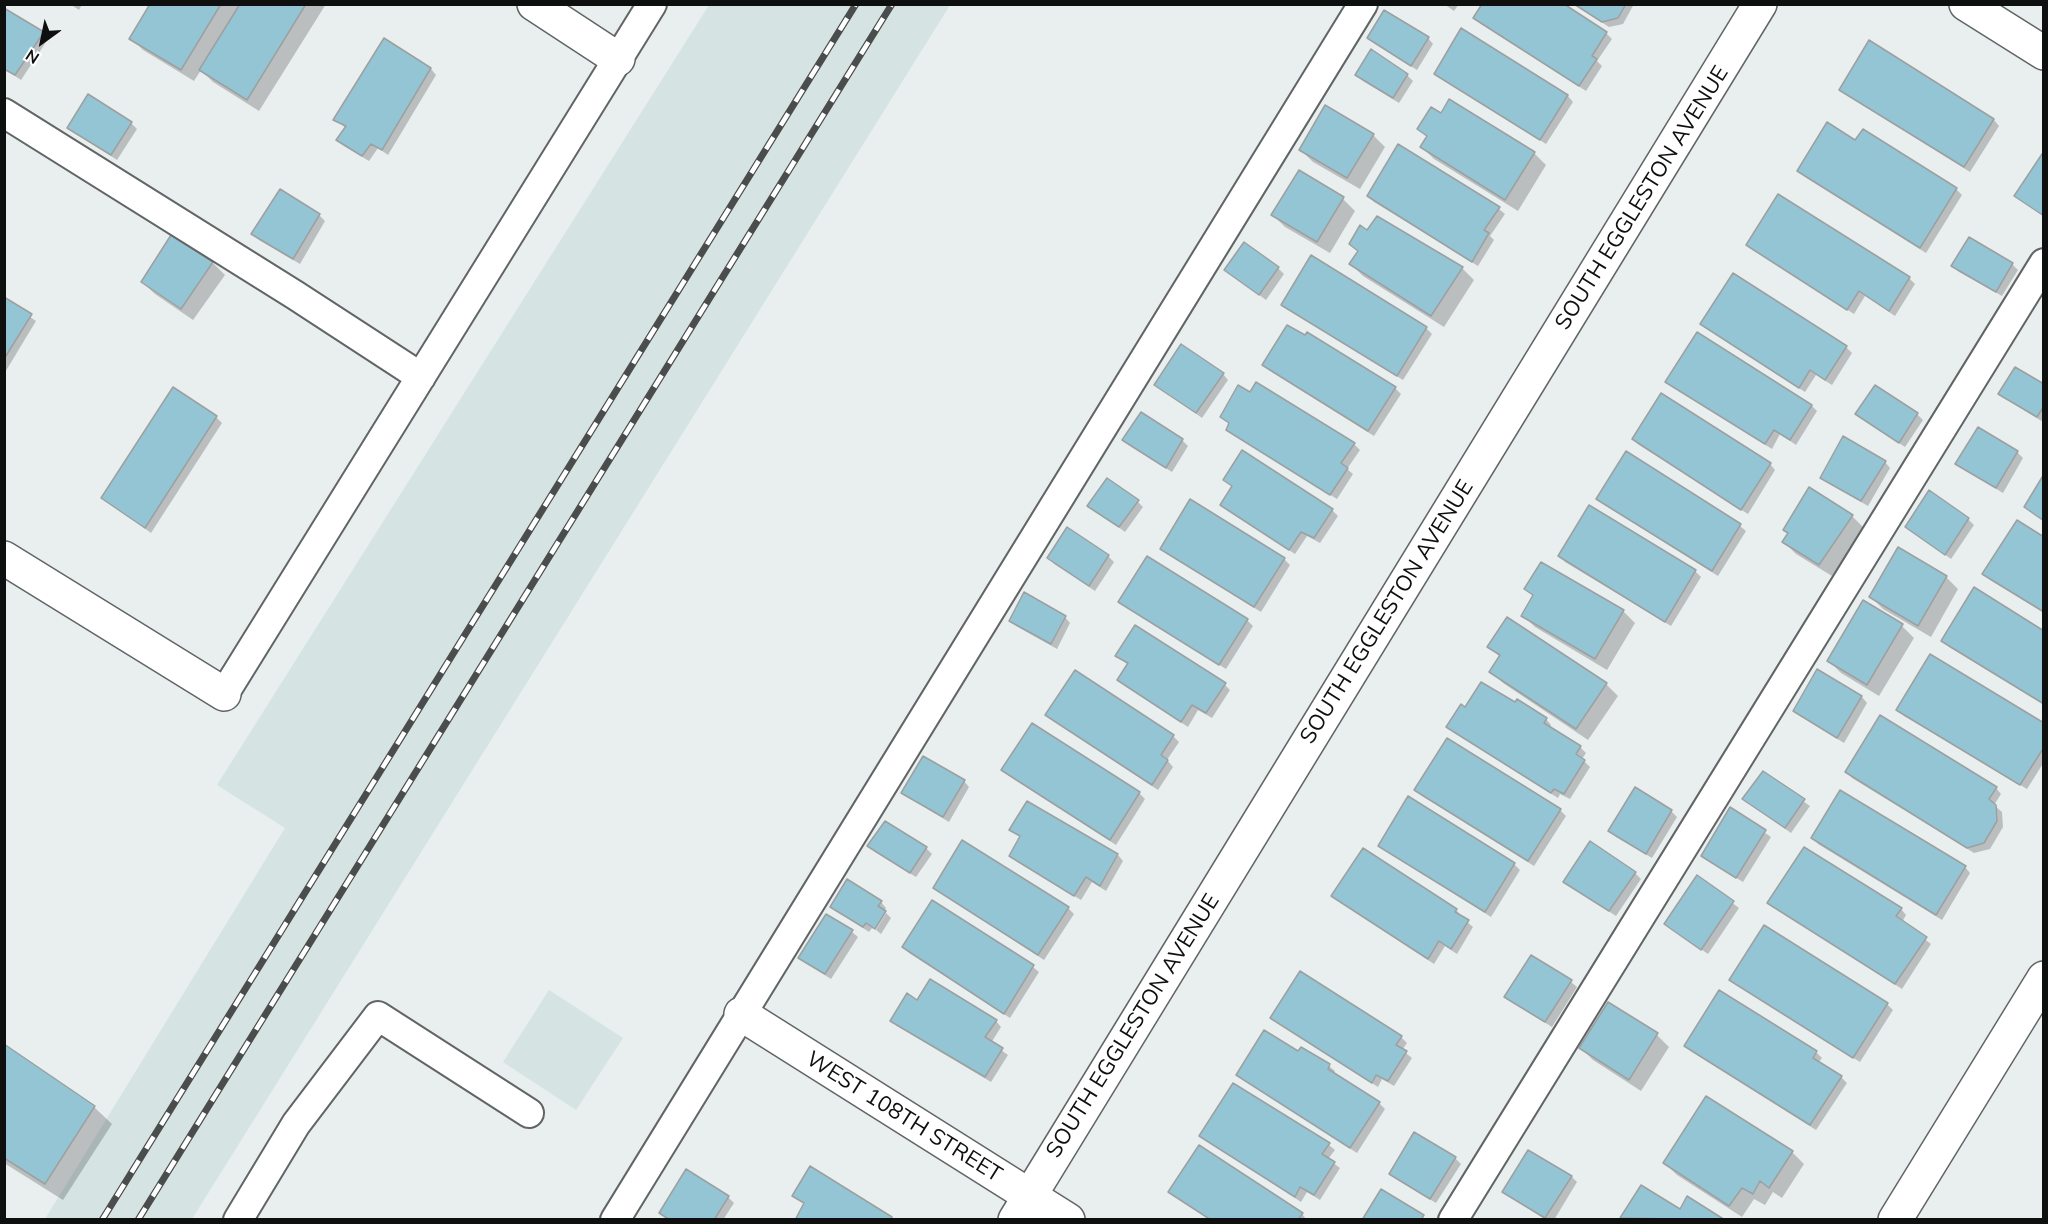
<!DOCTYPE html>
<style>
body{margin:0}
#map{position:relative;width:2048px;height:1224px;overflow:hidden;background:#e9eeee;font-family:Mulish,sans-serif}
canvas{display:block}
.frame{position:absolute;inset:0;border:6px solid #0e0f0f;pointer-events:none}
.north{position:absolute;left:12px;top:12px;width:60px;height:60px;-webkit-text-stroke:4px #fff;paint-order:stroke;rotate:213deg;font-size:16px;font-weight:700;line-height:24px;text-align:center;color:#0e0f0f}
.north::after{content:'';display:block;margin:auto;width:21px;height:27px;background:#0e0f0f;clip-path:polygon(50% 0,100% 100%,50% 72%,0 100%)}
</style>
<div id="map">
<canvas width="2048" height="1224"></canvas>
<div class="frame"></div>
<div class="north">N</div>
</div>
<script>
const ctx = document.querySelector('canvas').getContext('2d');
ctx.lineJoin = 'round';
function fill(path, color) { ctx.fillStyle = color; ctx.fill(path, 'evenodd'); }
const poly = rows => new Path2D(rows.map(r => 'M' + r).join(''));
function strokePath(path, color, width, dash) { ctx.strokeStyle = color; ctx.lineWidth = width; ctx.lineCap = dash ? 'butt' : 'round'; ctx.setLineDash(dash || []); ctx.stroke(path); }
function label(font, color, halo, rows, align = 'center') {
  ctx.font = font + ' Mulish,sans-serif'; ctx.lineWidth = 4.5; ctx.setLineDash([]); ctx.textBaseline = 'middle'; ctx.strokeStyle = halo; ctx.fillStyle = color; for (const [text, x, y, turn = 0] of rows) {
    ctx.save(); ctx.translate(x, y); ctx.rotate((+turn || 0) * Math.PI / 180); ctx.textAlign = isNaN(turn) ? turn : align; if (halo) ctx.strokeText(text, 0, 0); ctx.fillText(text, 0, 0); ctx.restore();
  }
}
const built = poly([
 [709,5,950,5,192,1219,45,1219,285,828,217,785],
 [549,990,623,1038,576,1110,503,1062]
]);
const shadow = poly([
 [70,4,82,4,79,10],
 [152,4,326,4,259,111,213,82,201,70,194,81,143,50,131,38],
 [1444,4,1459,4,1454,11],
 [1573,4,1634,4,1623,24,1609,27],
 [4,10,43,34,48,39,21,80,4,69],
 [1475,18,1606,33,1612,39,1597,61,1602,66,1586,91,1481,24],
 [1462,30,1568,96,1573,102,1546,144,1442,79,1436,74],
 [1369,38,1428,38,1433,44,1417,70,1375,44],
 [384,40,431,69,436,75,388,155,378,148,369,161,344,146,338,140,346,128,335,120],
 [1870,42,1994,120,1999,126,1970,172,1847,95,1841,90],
 [1357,75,1407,75,1413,81,1399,103,1363,81],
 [1441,115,1534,153,1546,165,1518,211,1434,159,1422,147,1428,138,1419,129],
 [131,123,137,129,117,160,75,133,69,127],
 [1373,135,1385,147,1360,189,1313,162,1301,150],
 [1855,142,1956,189,1962,195,1926,253,1805,177,1799,171],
 [1398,146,1499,209,1505,214,1490,236,1494,240,1478,266,1374,202,1368,196],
 [1299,172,1343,199,1355,211,1330,253,1285,227,1273,215],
 [280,191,319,215,325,221,300,264,259,240,253,234],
 [172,237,213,263,225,275,193,320,155,294,142,282],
 [1970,240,2012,264,2018,270,2002,296,1959,272,1953,266],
 [1748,245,1909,278,1915,284,1895,316,1865,296,1854,314,1754,250],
 [1359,252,1462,268,1474,280,1444,327,1363,276,1351,264],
 [1312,257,1426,328,1432,334,1403,380,1289,310,1283,304],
 [1278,268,1284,274,1266,300,1226,270],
 [4,299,36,321,4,374],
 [1702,324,1846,347,1852,353,1832,385,1816,375,1805,392,1708,329],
 [1697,334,1812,406,1817,411,1796,445,1780,434,1772,449,1673,387,1667,382],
 [1264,365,1395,388,1401,394,1374,436,1270,371],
 [1223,374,1228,380,1202,418,1156,385],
 [2044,386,2043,422,2006,399,2000,393],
 [1917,414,1923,420,1905,447,1863,419],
 [1221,416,1354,444,1360,450,1347,469,1353,474,1337,499,1234,435,1228,429,1230,424],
 [216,417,222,423,151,533,103,498],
 [1979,429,2017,452,2023,458,2003,493,1963,469,1957,464],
 [1633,439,1770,464,1775,470,1748,514,1639,445],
 [1124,440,1182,440,1188,446,1172,472,1130,446],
 [1627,453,1740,526,1746,531,1718,576,1603,504,1598,499],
 [1885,462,1890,468,1868,506,1828,483,1822,477],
 [1225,480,1332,510,1338,516,1320,543,1307,536,1295,554,1228,511,1222,505,1233,487],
 [1190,501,1284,559,1290,565,1261,612,1167,554,1162,549],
 [1138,502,1143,507,1125,532,1089,505],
 [1852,516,1864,528,1832,576,1796,554,1784,542],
 [1968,519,1974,525,1951,559,1907,527],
 [2044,539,2044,613,1990,580,1984,574],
 [1108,556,1114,562,1095,591,1054,564,1049,558],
 [1560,556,1695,571,1701,577,1671,626,1565,562],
 [1946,577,1958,589,1931,637,1883,609,1871,597],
 [1526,589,1623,611,1635,623,1607,670,1535,627,1523,615,1534,597],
 [1120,601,1247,620,1253,626,1226,669,1126,607],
 [1065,617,1070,623,1057,649,1016,626,1011,620],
 [1902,626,1914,638,1879,696,1841,673,1829,661],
 [2044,632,2044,705,1949,647,1943,641],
 [1489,647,1606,684,1618,696,1588,740,1503,683,1491,671,1500,657],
 [1117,656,1225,685,1230,690,1212,718,1198,710,1188,727,1125,686,1119,680,1128,665],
 [1818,671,1862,697,1867,703,1844,743,1800,716,1795,711],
 [1075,673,1173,736,1179,742,1167,760,1173,767,1158,790,1053,721,1047,715],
 [1466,709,1546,719,1551,725,1549,728,1580,747,1586,753,1582,759,1590,767,1570,799,1560,794,1558,798,1453,732,1448,726],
 [1898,710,2044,725,2044,762,2027,789,1904,716],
 [1032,725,1139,793,1145,799,1116,845,1009,776,1003,770],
 [1847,772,1996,788,2001,794,1994,805,2002,812,2003,827,1990,849,1974,853,1852,778],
 [1763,773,1810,806,1791,833,1750,804],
 [964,781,969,787,949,822,909,798,903,793],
 [1416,790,1560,810,1566,816,1534,866,1422,796],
 [1028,803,1118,855,1123,861,1106,891,1092,882,1081,900,1016,861,1010,855,1021,837,1011,829],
 [1731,809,1771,837,1743,882,1709,861,1703,856],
 [1671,811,1677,817,1652,858,1616,837,1610,831],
 [1813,838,1965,867,1970,873,1942,920,1818,844],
 [1380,845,1514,864,1520,870,1491,917,1386,851],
 [869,846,926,848,932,854,916,877,875,852],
 [1635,873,1641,879,1616,916,1571,887,1565,882],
 [1698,877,1739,908,1708,954,1672,929],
 [935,887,1068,908,1074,914,1044,960,941,893],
 [1332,896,1456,910,1462,916,1461,917,1473,927,1457,954,1445,946,1434,964,1338,901],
 [881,902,886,908,873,929,872,928,869,932,838,912,832,907],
 [932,902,1033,967,1039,972,1010,1018,909,953,904,947],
 [1769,903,1901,909,1906,915,1902,922,1931,944,1902,989,1775,908],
 [886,913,891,918,881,934,876,930],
 [852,932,858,937,831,979,805,963,800,958],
 [1731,980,1887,1004,1893,1010,1860,1062,1737,985],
 [1571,982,1577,987,1552,1027,1512,1002,1506,997],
 [918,1002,996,1021,1001,1027,991,1043,1008,1055,991,1082,897,1026,892,1020],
 [1609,1004,1657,1035,1669,1047,1641,1091,1593,1060,1581,1048],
 [1272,1018,1401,1037,1407,1043,1402,1050,1412,1058,1394,1086,1382,1079,1378,1087,1278,1023],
 [4,1046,94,1107,112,1124,63,1200,4,1163],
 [1686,1046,1816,1052,1822,1058,1818,1063,1841,1077,1847,1083,1816,1130,1692,1052],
 [1298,1053,1329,1066,1335,1071,1333,1074,1379,1103,1385,1109,1357,1153,1244,1080,1238,1074],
 [1201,1135,1329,1145,1335,1150,1328,1159,1340,1168,1320,1200,1307,1192,1301,1202,1207,1141],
 [1529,1152,1572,1177,1577,1182,1554,1220,1546,1220,1510,1197,1504,1192],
 [1792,1152,1804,1164,1782,1198,1773,1192,1765,1205,1754,1199,1742,1217,1677,1175,1665,1163],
 [1455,1158,1461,1164,1436,1203,1396,1179,1390,1173],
 [1642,1187,1680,1211,1723,1220,1623,1220,1622,1218],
 [1170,1191,1302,1214,1307,1220,1210,1220],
 [728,1197,734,1203,723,1220,669,1220,661,1212]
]);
const building = poly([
 [150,4,221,4,181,70,129,39,150,4],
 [240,4,306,4,247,100,199,70,240,4],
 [1482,4,1564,4,1607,32,1592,56,1597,59,1579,86,1473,18,1482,4],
 [1574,4,1626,4,1618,18,1602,22,1574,4],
 [4,8,44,32,15,75,4,69,4,8],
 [1384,10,1429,37,1411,66,1367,38,1384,10],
 [1461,28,1568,95,1540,140,1434,74,1461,28],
 [384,38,431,68,382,150,371,144,362,156,336,140,346,126,333,120,384,38],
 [1869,40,1994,119,1964,167,1839,90,1869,40],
 [1371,49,1408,74,1393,98,1355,75,1371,49],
 [88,94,132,122,111,155,67,128,88,94],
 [1449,99,1535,152,1505,200,1420,147,1427,136,1417,129,1431,107,1441,113,1449,99],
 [1325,105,1374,134,1347,178,1299,150,1325,105],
 [1827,122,1855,140,1863,129,1957,188,1920,248,1797,171,1827,122],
 [1398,144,1500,207,1484,230,1489,233,1472,262,1367,196,1398,144],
 [2042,154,2044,154,2044,216,2014,196,2042,154],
 [1299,170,1344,197,1317,242,1271,215,1299,170],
 [280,189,320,214,293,259,251,234,280,189],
 [1778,194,1910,277,1889,311,1859,291,1847,310,1746,245,1778,194],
 [1377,216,1463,267,1431,316,1349,264,1358,251,1349,244,1360,225,1367,230,1377,216],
 [171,235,213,262,181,309,141,282,171,235],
 [1969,237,2013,263,1996,292,1951,266,1969,237],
 [1244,242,1279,267,1259,295,1224,270,1244,242],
 [1311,255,1427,327,1397,376,1281,305,1311,255],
 [1733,273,1847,346,1825,380,1810,370,1799,388,1700,324,1733,273],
 [4,297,32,314,4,359,4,297],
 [1287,325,1305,335,1307,332,1396,387,1368,431,1262,365,1287,325],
 [1697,332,1812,405,1790,440,1774,430,1765,444,1665,382,1697,332],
 [1181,344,1224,373,1196,413,1154,385,1181,344],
 [2015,367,2044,384,2044,406,2037,417,1998,394,2015,367],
 [1256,382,1355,443,1341,463,1348,468,1330,495,1226,430,1229,423,1220,417,1238,385,1250,392,1256,382],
 [1875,385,1918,413,1899,443,1855,414,1875,385],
 [173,387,217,416,145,528,101,498,173,387],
 [1661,393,1771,463,1741,510,1632,439,1661,393],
 [1141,412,1183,439,1166,468,1122,440,1141,412],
 [1978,427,2018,451,1996,488,1955,464,1978,427],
 [1843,436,1886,461,1861,501,1820,478,1843,436],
 [1242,450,1333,509,1314,538,1301,532,1289,550,1220,505,1232,486,1223,480,1242,450],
 [1626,451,1741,524,1712,571,1596,499,1626,451],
 [2044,474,2044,521,2024,507,2044,474],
 [1107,478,1139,500,1119,527,1087,506,1107,478],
 [1809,487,1853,515,1819,565,1782,542,1788,533,1783,530,1809,487],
 [1929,490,1969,518,1945,555,1905,527,1929,490],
 [1190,499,1285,558,1254,607,1160,549,1190,499],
 [1589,505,1696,570,1665,622,1558,556,1589,505],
 [2017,520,2044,537,2044,612,1982,574,2017,520],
 [1067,527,1109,555,1089,586,1047,558,1067,527],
 [1898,547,1947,576,1918,626,1869,597,1898,547],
 [1147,556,1248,619,1219,665,1118,602,1147,556],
 [1541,562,1624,610,1595,659,1521,616,1533,595,1524,589,1541,562],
 [1974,587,2044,631,2044,704,1941,641,1974,587],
 [1024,592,1066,616,1051,644,1009,621,1024,592],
 [1863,600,1903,624,1867,685,1827,661,1863,600],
 [1507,617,1607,683,1576,729,1489,672,1500,655,1487,647,1507,617],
 [1135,625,1226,683,1206,713,1192,705,1181,722,1117,680,1128,663,1115,656,1135,625],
 [1930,654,2044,723,2044,747,2020,785,1896,710,1930,654],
 [1817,669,1862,696,1837,738,1793,711,1817,669],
 [1075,670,1174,735,1161,755,1168,760,1152,785,1045,715,1075,670],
 [1481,682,1515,702,1517,699,1547,718,1544,723,1581,746,1576,754,1585,760,1564,794,1554,789,1551,793,1446,727,1461,704,1465,707,1481,682],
 [1880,715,1997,787,1989,799,1996,805,1997,821,1984,843,1967,848,1845,772,1880,715],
 [1032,723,1140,792,1110,840,1001,770,1032,723],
 [1447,738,1561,809,1528,861,1414,790,1447,738],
 [923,756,965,780,943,817,901,793,923,756],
 [1763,771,1805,799,1785,828,1742,799,1763,771],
 [1635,787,1672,810,1646,854,1608,831,1635,787],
 [1840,790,1966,866,1936,915,1811,838,1840,790],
 [1408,796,1515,863,1485,912,1378,846,1408,796],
 [1027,801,1118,854,1100,886,1086,877,1074,896,1009,856,1020,836,1009,830,1027,801],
 [1730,807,1766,830,1736,878,1701,856,1730,807],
 [885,821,927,847,910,873,867,846,885,821],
 [962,840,1069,907,1038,955,933,888,962,840],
 [1590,841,1636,872,1609,911,1563,882,1590,841],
 [1804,847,1902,908,1896,916,1927,937,1895,984,1767,903,1804,847],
 [1363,848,1457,909,1455,912,1469,920,1451,949,1439,941,1428,959,1331,896,1363,848],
 [1697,875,1734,901,1701,950,1664,924,1697,875],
 [847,879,882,901,878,906,886,911,875,929,866,923,863,927,830,907,847,879],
 [932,900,1034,965,1004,1014,902,947,932,900],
 [826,914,853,930,825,974,798,958,826,914],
 [1764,925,1888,1003,1853,1058,1729,980,1764,925],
 [1531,955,1572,980,1545,1022,1504,997,1531,955],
 [1300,971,1402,1036,1396,1045,1407,1051,1388,1081,1376,1075,1372,1083,1270,1018,1300,971],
 [930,979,997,1020,985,1037,1003,1048,985,1077,890,1021,907,993,917,1000,930,979],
 [1719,990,1817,1051,1813,1058,1842,1076,1810,1125,1684,1046,1719,990],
 [1608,1002,1658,1033,1629,1080,1579,1048,1608,1002],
 [1264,1030,1298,1051,1301,1047,1330,1064,1328,1069,1380,1102,1350,1148,1236,1075,1264,1030],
 [4,1044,95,1106,45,1184,4,1158,4,1044],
 [1233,1083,1330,1143,1322,1154,1335,1162,1314,1195,1300,1187,1295,1197,1199,1136,1233,1083],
 [1706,1096,1793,1151,1769,1188,1760,1181,1753,1194,1742,1188,1729,1206,1663,1163,1706,1096],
 [1414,1132,1456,1157,1430,1199,1389,1174,1414,1132],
 [1199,1145,1303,1213,1298,1220,1211,1220,1168,1192,1199,1145],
 [1528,1150,1572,1176,1545,1218,1502,1192,1528,1150],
 [810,1166,892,1217,891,1220,795,1220,804,1203,792,1196,810,1166],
 [686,1169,729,1196,714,1220,670,1220,659,1213,686,1169],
 [1641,1185,1680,1209,1687,1196,1725,1220,1620,1218,1641,1185],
 [1381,1189,1424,1215,1421,1220,1362,1220,1381,1189]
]);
const service = poly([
 [4,113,295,295,421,377],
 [224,694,652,4],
 [238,1220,296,1124,378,1016,529,1113],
 [615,1220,1363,4],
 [1453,1220,2044,263]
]);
const minor = poly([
 [534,4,618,59],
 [1966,4,2044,53],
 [4,558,224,694],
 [741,1014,1068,1220],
 [1015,1220,1760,4],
 [1895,1220,2044,978]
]);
const rail = poly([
 [102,1220,856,4],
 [138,1220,892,4]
]);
const streetNames = [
 ["SOUTH EGGLESTON AVENUE",1642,198,-58],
 ["SOUTH EGGLESTON AVENUE",1387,612,-58],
 ["SOUTH EGGLESTON AVENUE",1133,1026,-58],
 ["WEST 108TH STREET",904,1117,32]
];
fill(built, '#d5e3e3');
fill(shadow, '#0003');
fill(building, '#94c5d5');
strokePath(building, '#9ca0a1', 1.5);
strokePath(service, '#616565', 32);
strokePath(minor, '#616565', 36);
strokePath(service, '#fff', 28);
strokePath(minor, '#fff', 33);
strokePath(rail, '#4b4d4d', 7);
strokePath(rail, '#fff', 4.5, [14]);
label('22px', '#0e0f0f', '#fff', streetNames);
</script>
